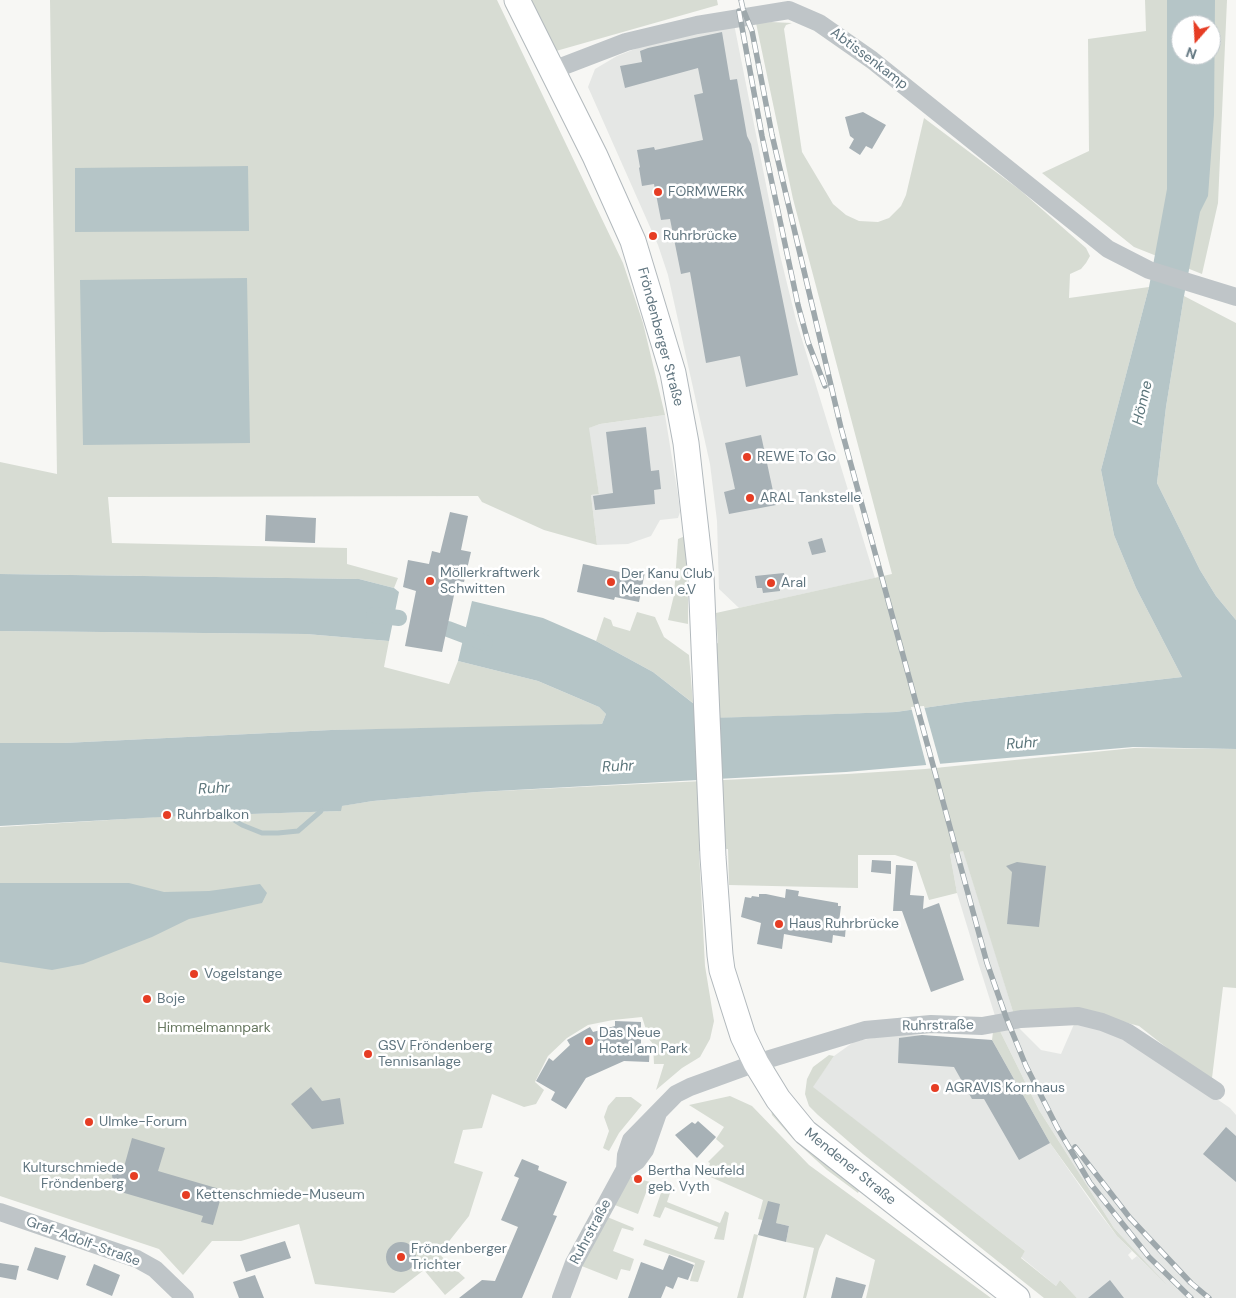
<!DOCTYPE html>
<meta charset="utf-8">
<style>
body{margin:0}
#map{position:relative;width:1236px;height:1298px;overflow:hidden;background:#f7f7f4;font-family:"DM Sans",sans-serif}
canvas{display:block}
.north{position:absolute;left:1171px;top:15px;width:50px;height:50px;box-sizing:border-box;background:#fff;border:1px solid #c0c8cc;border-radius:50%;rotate:199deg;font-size:14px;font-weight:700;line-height:20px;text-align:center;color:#617680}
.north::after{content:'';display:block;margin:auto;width:18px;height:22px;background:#e63d24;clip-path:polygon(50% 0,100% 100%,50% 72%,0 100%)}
</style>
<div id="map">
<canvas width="1236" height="1298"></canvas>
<div class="north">N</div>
</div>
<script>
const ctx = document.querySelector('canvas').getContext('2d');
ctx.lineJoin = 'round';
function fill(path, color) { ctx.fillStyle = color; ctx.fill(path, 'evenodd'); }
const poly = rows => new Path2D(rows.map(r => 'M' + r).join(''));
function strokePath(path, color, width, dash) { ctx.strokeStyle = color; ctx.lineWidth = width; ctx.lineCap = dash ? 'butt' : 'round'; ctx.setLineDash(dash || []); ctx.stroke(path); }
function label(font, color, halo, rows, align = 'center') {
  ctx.font = font + ' "DM Sans",sans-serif'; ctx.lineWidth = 5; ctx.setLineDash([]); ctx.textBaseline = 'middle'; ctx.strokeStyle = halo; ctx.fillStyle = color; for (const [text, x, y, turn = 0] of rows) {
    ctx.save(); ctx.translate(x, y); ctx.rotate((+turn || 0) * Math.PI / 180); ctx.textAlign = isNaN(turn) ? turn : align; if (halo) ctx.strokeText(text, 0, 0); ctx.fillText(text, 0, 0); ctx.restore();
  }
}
const built = poly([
 [734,24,780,255,796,320,875,578,739,608,719,589,717,521,710,464,668,275,658,245,588,87,595,69,617,56,653,42],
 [665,415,678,495,680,512,678,518,660,520,651,536,628,544,597,545,591,495,599,494,588,428,600,424],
 [963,850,998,962,1014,1015,996,1019,978,962,957,893,950,854],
 [1075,1022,1106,1030,1176,1071,1230,1108,1236,1115,1236,1298,1077,1298,1060,1280,1056,1286,1021,1257,1025,1251,812,1087,834,1056,855,1041,900,1034,992,1040,1050,1143,1094,1206,1117,1236,1132,1251,1128,1255,1132,1260,1137,1256,1159,1277,1114,1228,1039,1110,1000,1031,1018,1027,1041,1050,1061,1054]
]);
const green = poly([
 [50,0,497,0,623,263,643,323,665,415,600,424,589,428,599,494,591,495,597,545,544,530,482,502,478,496,108,497,112,543,347,548,347,564,398,578,394,588,359,579,0,574,0,462,57,474],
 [529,0,717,0,718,5,556,51],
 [1145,0,1227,0,1218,203,1202,274,1134,247,1042,173,1089,151,1088,39,1146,31],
 [1181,25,1211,25,1211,55,1181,55],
 [771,22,792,23,786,25,784,29,802,152,833,204,846,215,859,221,878,222,889,218,901,206,906,195,924,118,1020,190,1086,248,1090,256,1086,263,1081,269,1070,274,1069,298,1149,287,1101,470,1114,535,1136,588,1182,677,965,702,896,712,720,718,711,646,718,643,716,613,892,574,793,199,756,23],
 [1184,296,1236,323,1236,620,1216,596,1200,570,1157,483,1166,407],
 [685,536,688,600,688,624,668,620,674,595,678,539],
 [637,612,655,617,664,637,689,655,693,703,653,672,596,641,604,617,611,620,613,626,630,631],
 [0,631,306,634,389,641,384,667,449,684,458,661,538,681,599,707,606,714,602,724,561,726,331,730,64,743,0,743],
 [1134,748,1236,749,1236,988,1223,987,1212,1078,1181,1059,1139,1026,1079,1010,1014,1015,963,851,950,854,957,893,929,900,916,862,895,855,858,855,858,888,729,885,728,849,699,851,705,966,714,1021,710,1039,700,1057,682,1068,656,1090,664,1064,654,1064,653,1044,649,1039,642,1017,613,1020,588,1025,567,1038,548,1056,535,1082,544,1090,536,1104,524,1107,492,1094,482,1128,463,1130,454,1163,483,1172,469,1216,439,1254,465,1278,445,1295,424,1270,394,1293,315,1284,299,1224,241,1241,212,1241,183,1275,159,1249,0,1196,0,827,156,817,340,811,341,806,373,801,477,792,847,774,925,769],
 [1000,1031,1039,1110,1114,1228,1167,1285,1117,1236,1050,1143,992,1040,993,1032],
 [829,1055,834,1056,813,1087,1025,1251,1021,1258,1056,1286,1060,1280,1077,1298,1044,1298,863,1154,818,1115,809,1106,805,1094,807,1079,813,1067],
 [730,1096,752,1106,809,1165,991,1298,866,1298,875,1260,826,1234,819,1249,806,1298,803,1298,814,1248,786,1242,789,1226,758,1219,763,1200,706,1175,710,1163,708,1162,724,1146,716,1139,724,1127,689,1105],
 [616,1097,631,1097,642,1105,619,1133,609,1151,603,1148,609,1131,604,1117,608,1106],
 [771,1110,797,1140,859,1191,858,1193,827,1170,793,1139,772,1115],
 [622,1174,650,1182,638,1214,607,1202],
 [663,1187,671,1190,667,1202,720,1223,725,1211,729,1213,724,1240,714,1239,718,1227,665,1207,660,1218,653,1216],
 [600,1214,634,1228,633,1231,622,1228,613,1251,634,1259,630,1271,621,1269,617,1280,574,1263],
 [754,1234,758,1235,743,1298,737,1298],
 [645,1239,705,1261,698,1282,690,1281,695,1263,643,1245]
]);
const water = poly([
 [1167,0,1215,0,1214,115,1208,196,1200,212,1184,296,1166,407,1157,483,1200,570,1216,596,1236,620,1236,749,1133,747,846,772,477,792,373,801,342,806,341,811,161,817,0,826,0,743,64,743,331,730,602,724,606,714,599,707,538,681,458,661,472,601,543,618,596,641,653,672,712,718,896,712,965,702,1182,677,1136,588,1114,535,1101,470,1149,287,1167,189],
 [1181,25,1211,25,1211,55,1181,55],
 [248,166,249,231,75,232,75,168],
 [247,278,250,443,83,445,80,280],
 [0,574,359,579,394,588,399,592,389,641,306,634,0,631],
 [0,883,129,883,164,892,209,891,260,884,267,893,262,903,189,919,152,937,83,964,52,970,0,962]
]);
const pier = poly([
 [924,706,941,767,927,768,911,707]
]);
const stream = poly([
 [226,815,242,825,262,833,278,833,298,831,321,811]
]);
const canal = poly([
 [374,615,399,618],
 [448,629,485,643]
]);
const building = poly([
 [722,32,730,80,737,79,747,136,751,144,798,375,746,387,740,356,706,363,690,272,681,274,670,219,661,220,654,184,642,186,639,168,640,167,637,150,654,147,655,150,703,140,694,95,703,93,698,68,625,88,620,66,642,62,640,51,648,48],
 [863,112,886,125,872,149,866,146,860,155,849,148,854,139,850,136,845,117],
 [646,427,651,471,659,470,661,489,654,490,655,504,595,510,593,496,613,493,606,432],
 [761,435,776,505,729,514,724,492,735,489,725,443],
 [450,512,468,516,461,550,471,552,464,582,457,581,442,652,405,646,416,591,403,587,408,560,429,564,432,551,440,553],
 [266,515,316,518,315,543,265,541],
 [822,538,826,552,812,555,808,542],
 [583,564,620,572,621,567,645,572,639,602,615,597,614,600,577,592],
 [784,573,786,585,780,586,780,591,763,593,762,588,757,588,755,576],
 [872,860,891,861,891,874,871,872],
 [1017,862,1046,866,1039,927,1007,924,1012,872,1006,866],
 [896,865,913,866,910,895,924,896,923,909,939,903,964,980,931,992,902,911,893,911],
 [786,889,799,891,798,896,838,903,838,906,841,906,839,922,846,925,845,937,833,935,832,943,784,934,782,949,757,944,761,923,741,917,745,897,751,898,752,896,759,897,759,894,766,894,785,898],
 [615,1021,641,1022,641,1044,650,1044,649,1062,624,1061,586,1078,566,1109,551,1100,555,1092,536,1081,549,1058,553,1061,570,1045,567,1040,590,1027,593,1032,615,1026],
 [922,1035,992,1040,1050,1143,1019,1160,984,1099,972,1099,954,1067,898,1063,899,1038],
 [311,1087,322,1101,340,1098,344,1124,312,1129,291,1104],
 [698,1121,716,1137,697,1158,675,1135,692,1122,695,1124],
 [1226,1127,1236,1136,1236,1182,1203,1154],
 [132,1138,165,1148,158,1171,223,1190,213,1225,201,1222,203,1216,121,1192,113,1182,112,1175,117,1169,124,1167],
 [522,1159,539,1166,538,1170,567,1182,553,1215,557,1216,522,1298,459,1298,482,1280,495,1281,518,1227,501,1220,519,1178,514,1176],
 [768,1201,780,1204,776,1223,789,1226,786,1242,758,1235],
 [285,1241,291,1258,246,1272,240,1255],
 '386 1257a15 15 0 1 1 30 0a15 15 0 1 1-30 0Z',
 [35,1247,66,1256,58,1280,27,1270],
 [669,1255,694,1265,688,1280,678,1277,673,1289,666,1286,661,1298,628,1298,641,1262,663,1270],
 [0,1263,19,1266,16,1280,0,1277],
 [94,1264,120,1275,112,1296,86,1285],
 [255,1275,264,1298,239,1298,233,1282],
 [836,1277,866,1285,862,1298,831,1298],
 [1110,1280,1124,1298,1088,1298]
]);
const street = poly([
 [553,70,626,42,697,25,789,10,819,23,872,60,1108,249,1149,270,1236,297],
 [625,1169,637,1161,645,1150,658,1113],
 [0,1212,137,1259,155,1269,185,1298],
 [561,1298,574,1263,625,1169,626,1155,631,1140,676,1094,690,1087,756,1063,865,1030,931,1024,982,1026,1021,1019,1078,1016,1102,1022,1127,1032,1216,1091]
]);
const secondary = poly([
 [517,0,595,156,633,241,673,373,686,443,701,576,713,857,720,955,722,970,743,1036,756,1063,778,1099,805,1132,1017,1298]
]);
const rail = poly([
 [741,0,743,9,752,31,772,135,841,428,987,963,1006,1017,1026,1066,1057,1127,1090,1183,1149,1257,1191,1298],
 [739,11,762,136,798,305,808,342,825,386],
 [1075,1147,1130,1218,1191,1283,1209,1298]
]);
const markers = [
 [658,192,5,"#e63d24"],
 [653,236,5,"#e63d24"],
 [747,457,5,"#e63d24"],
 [750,498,5,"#e63d24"],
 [430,581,5,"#e63d24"],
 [611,582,5,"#e63d24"],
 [771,583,5,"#e63d24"],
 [167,815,5,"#e63d24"],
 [779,924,5,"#e63d24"],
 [194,974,5,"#e63d24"],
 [147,999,5,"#e63d24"],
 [589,1041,5,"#e63d24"],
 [368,1054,5,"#e63d24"],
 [935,1088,5,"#e63d24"],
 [89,1122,5,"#e63d24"],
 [134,1176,5,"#e63d24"],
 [638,1179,5,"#e63d24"],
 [186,1195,5,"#e63d24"],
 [401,1257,5,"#e63d24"]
];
const streetNames = [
 ["Abtissenkamp",869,59,37],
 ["Fröndenberger Straße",660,337,75],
 ["Ruhrstraße",938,1026,-1],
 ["Mendener Straße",850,1167,39],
 ["Ruhrstraße",591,1232,-62],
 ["Graf-Adolf-Straße",83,1242,20]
];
const poiNames = [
 ["FORMWERK",668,192],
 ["Ruhrbrücke",663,236],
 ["REWE To Go",757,457],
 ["ARAL Tankstelle",760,498],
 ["Möllerkraftwerk",440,573],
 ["Schwitten",440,589],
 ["Der Kanu Club",621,574],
 ["Menden e.V",621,590],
 ["Aral",781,583],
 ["Ruhrbalkon",177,815],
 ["Haus Ruhrbrücke",789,924],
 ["Vogelstange",204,974],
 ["Boje",157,999],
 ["Das Neue",599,1033],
 ["Hotel am Park",599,1049],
 ["GSV Fröndenberg",378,1046],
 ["Tennisanlage",378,1062],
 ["AGRAVIS Kornhaus",945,1088],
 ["Ulmke-Forum",99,1122],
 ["Kulturschmiede",124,1168,"right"],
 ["Fröndenberg",124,1184,"right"],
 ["Bertha Neufeld",648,1171],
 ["geb. Vyth",648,1187],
 ["Kettenschmiede-Museum",196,1195],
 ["Fröndenberger",411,1249],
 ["Trichter",411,1265]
];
const parkNames = [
 ["Himmelmannpark",214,1028]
];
const waterNames = [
 ["Hönne",1143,403,-77],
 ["Ruhr",1022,744,-4],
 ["Ruhr",618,767,-3],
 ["Ruhr",214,789,-3]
];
fill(built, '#e5e7e5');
fill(green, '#d7dcd3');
fill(water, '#b5c5c7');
fill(pier, '#f7f7f4');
strokePath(stream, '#b5c5c7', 5);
strokePath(canal, '#b5c5c7', 16);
fill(building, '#a7b1b6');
strokePath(secondary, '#b2b9bd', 27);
strokePath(street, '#bfc5c8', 18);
strokePath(secondary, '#fff', 25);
strokePath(rail, '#9ea8ac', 5.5);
strokePath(rail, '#fff', 4, [11]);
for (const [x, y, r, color] of markers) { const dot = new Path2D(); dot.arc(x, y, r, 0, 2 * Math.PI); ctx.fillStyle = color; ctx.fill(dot); strokePath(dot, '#fff', 2); }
label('14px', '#617680', '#fff', streetNames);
label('14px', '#617680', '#fff', poiNames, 'left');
label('14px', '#677860', '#fff', parkNames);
label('italic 15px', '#5c767b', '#fff', waterNames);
</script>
